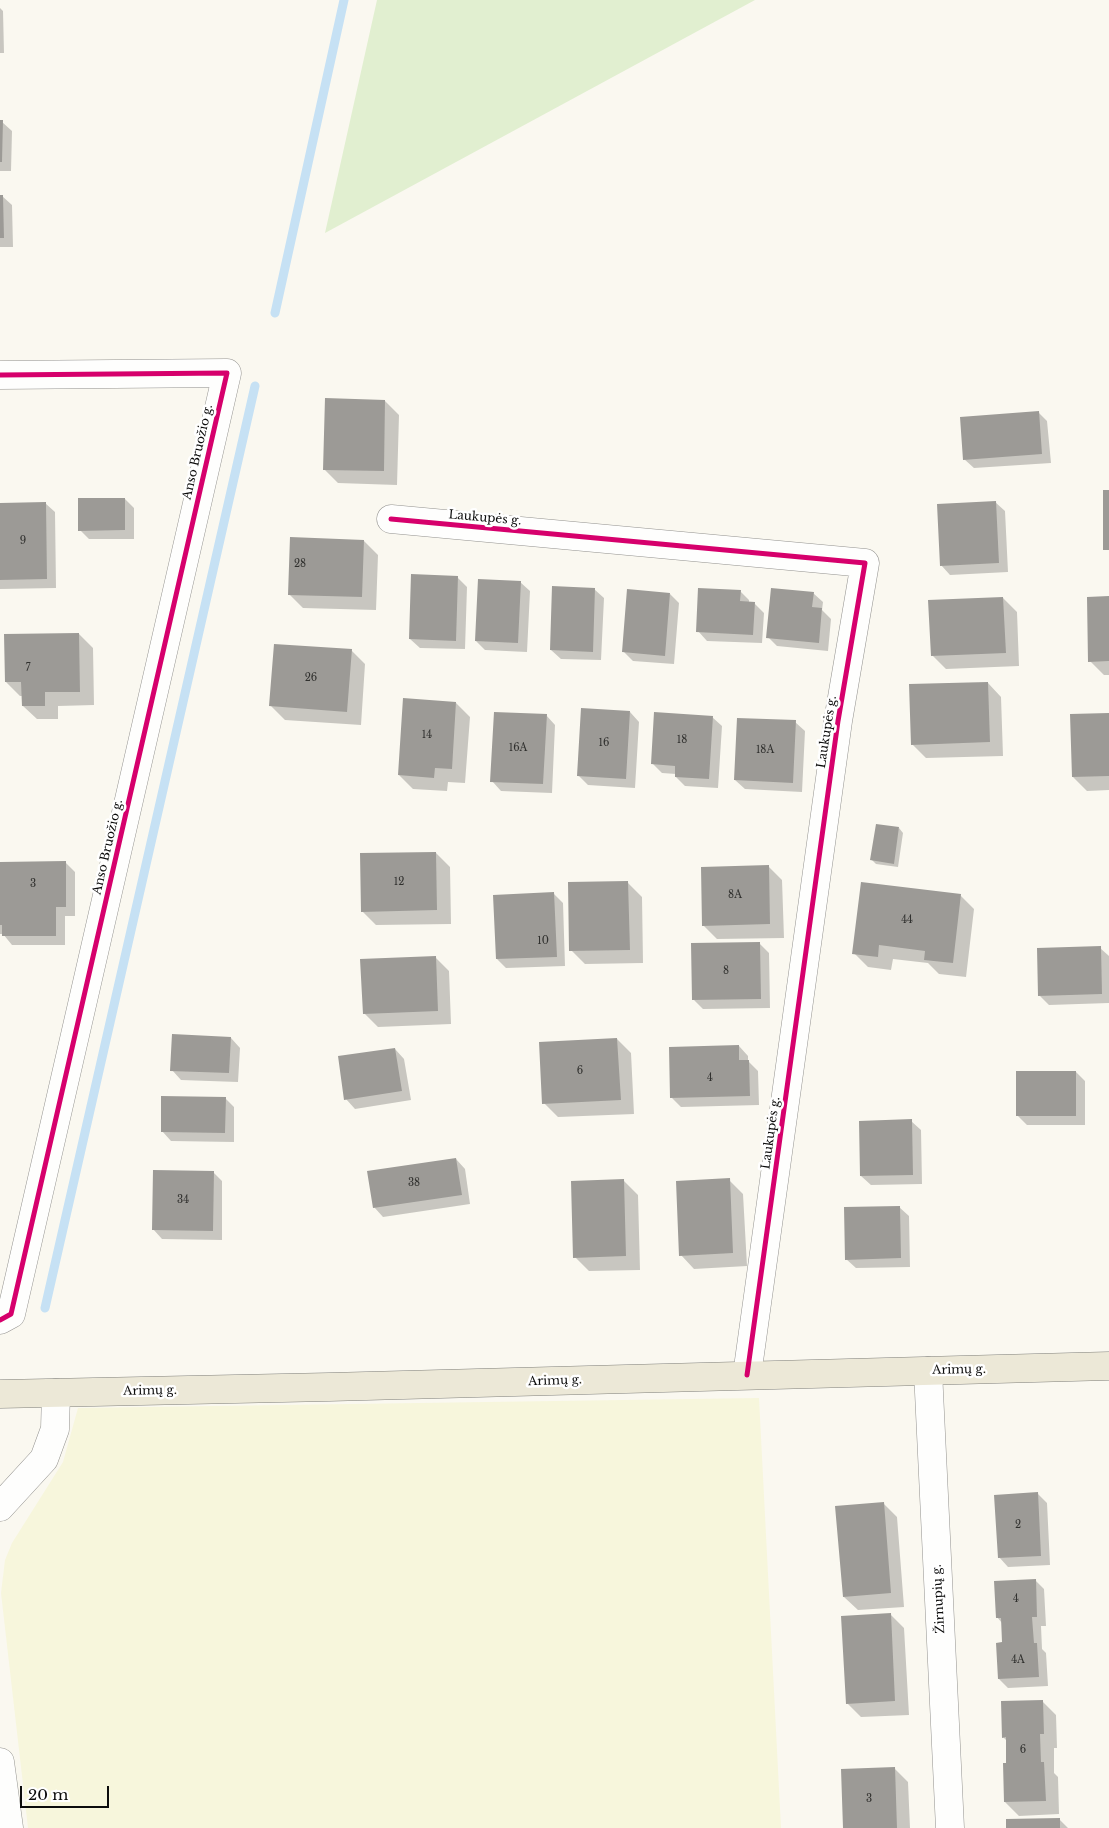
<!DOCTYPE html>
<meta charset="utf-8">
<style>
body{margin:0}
#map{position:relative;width:1109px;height:1828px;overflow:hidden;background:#faf8f0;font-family:"Libre Baskerville",serif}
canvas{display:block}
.scale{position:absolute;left:20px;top:1786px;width:89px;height:22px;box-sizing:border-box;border:2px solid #0c0c0c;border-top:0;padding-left:6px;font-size:15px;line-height:18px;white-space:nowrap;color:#0c0c0c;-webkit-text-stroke:4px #fff;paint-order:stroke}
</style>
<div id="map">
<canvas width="1109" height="1828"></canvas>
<div class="scale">20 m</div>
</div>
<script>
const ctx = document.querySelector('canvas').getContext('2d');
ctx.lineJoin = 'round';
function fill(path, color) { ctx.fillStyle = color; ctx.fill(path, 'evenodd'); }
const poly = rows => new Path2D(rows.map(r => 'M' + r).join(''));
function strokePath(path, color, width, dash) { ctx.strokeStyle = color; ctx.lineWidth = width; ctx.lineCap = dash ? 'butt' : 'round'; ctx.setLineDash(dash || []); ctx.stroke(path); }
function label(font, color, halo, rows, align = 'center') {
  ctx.font = font + ' "Libre Baskerville",serif'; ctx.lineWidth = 5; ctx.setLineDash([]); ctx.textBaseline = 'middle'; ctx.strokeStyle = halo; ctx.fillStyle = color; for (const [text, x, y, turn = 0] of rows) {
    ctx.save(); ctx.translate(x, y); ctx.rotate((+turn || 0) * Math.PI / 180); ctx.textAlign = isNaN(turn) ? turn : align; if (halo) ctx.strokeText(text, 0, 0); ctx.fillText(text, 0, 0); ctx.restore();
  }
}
const farmland = poly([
 [759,1398,781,1828,28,1828,1,1593,5,1560,12,1543,63,1462,78,1408]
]);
const green = poly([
 [377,0,755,0,325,233]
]);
const shadow = poly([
 [0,8,3,11,4,53,0,53],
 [0,122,2,122,12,131,11,171,0,171],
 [0,196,2,196,12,205,13,247,0,247],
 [385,401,399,415,397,485,338,483,324,469],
 [1038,412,1047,421,1051,463,974,468,964,459],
 [125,499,134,508,134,539,89,539,80,530],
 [995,502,1005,511,1008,572,950,575,941,565],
 [45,503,55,512,56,588,0,589,0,504],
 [364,541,378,555,376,610,303,608,289,594],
 [457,577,467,587,465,649,420,648,410,639],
 [520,582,530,591,527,652,485,650,476,641],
 [594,589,604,598,601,660,561,659,551,650],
 [740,591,749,600,749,603,754,603,764,613,762,643,707,641,698,631],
 [813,593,823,602,822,610,831,619,828,651,777,646,768,637],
 [670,594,679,603,674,664,633,661,624,652],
 [1003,598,1017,612,1019,666,946,669,932,655],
 [1109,598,1109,675,1104,675,1090,661],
 [79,634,93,648,94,705,58,706,58,719,37,719,23,706,23,696,20,696,6,682],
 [351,650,365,664,361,725,285,720,271,706],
 [988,683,1001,697,1003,756,926,758,912,744],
 [456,703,470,717,465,783,448,782,447,791,413,789,399,775],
 [630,712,639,722,635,788,588,785,578,775],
 [1109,714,1109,790,1087,791,1073,777],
 [546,715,555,725,552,793,501,791,492,781],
 [712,717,722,726,718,788,685,786,676,777,676,774,662,773,653,764],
 [795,722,805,731,802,792,745,789,735,780],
 [899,828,903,833,898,867,876,864,872,860],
 [436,853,450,867,451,924,376,925,362,911],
 [65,862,75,872,75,916,65,916,65,945,12,945,3,934,0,934,0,863],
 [768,866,782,880,784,938,717,939,703,925],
 [628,883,642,897,643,963,585,964,571,950],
 [554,894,563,903,565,966,506,968,497,959],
 [960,895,974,909,966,977,939,974,928,963,893,959,891,970,868,967,854,953],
 [759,943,769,953,770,1008,703,1009,694,1000],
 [1100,948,1109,956,1109,1003,1049,1005,1040,996],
 [435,957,449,971,451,1024,378,1027,364,1013],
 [231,1038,240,1048,238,1082,181,1080,172,1070],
 [617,1039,631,1053,634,1114,558,1117,544,1103],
 [739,1046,748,1056,748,1061,758,1071,759,1105,681,1107,672,1098],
 [395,1049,404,1059,411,1100,355,1109,346,1099],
 [1076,1072,1085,1081,1085,1125,1027,1125,1017,1115],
 [225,1098,234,1107,234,1142,171,1141,162,1131],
 [911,1121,921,1130,922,1184,871,1185,861,1176],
 [456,1159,465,1169,470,1204,383,1217,374,1207],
 [213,1172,222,1181,222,1240,162,1239,153,1229],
 [729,1180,743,1194,747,1266,694,1269,681,1255],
 [624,1181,638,1195,640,1270,589,1271,575,1257],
 [899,1207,909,1216,910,1267,856,1268,846,1259],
 [1037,1493,1047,1503,1050,1565,1008,1567,999,1557],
 [883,1503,897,1517,904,1607,858,1610,844,1597],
 [1035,1580,1044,1589,1046,1626,1041,1626,1042,1649,1046,1653,1048,1686,1008,1688,999,1679,1003,1643,1002,1623,997,1617],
 [890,1614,904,1628,909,1715,861,1717,847,1703],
 [1042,1701,1056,1715,1057,1748,1054,1748,1054,1773,1058,1777,1059,1814,1019,1816,1005,1802,1008,1764,1007,1741,1003,1737],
 [894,1768,908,1782,910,1828,844,1828],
 [1059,1819,1068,1828,1007,1828]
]);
const stream = poly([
 [275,313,344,0],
 [45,1308,255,386]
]);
const building = poly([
 [0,120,3,120,2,162,0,162],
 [0,195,3,195,4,238,0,238],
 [325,398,385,400,384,471,323,470],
 [1039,411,1042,454,963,460,960,417],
 [1103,490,1109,490,1109,550,1103,550],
 [78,498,125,498,125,530,78,531],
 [996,501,999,563,940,566,937,504],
 [46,502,47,579,0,580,0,503],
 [290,537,364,540,362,597,288,595],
 [411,574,458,576,456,641,409,639],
 [478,579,521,581,518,643,475,641],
 [552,586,595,588,593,652,550,650],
 [698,588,741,590,740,601,755,602,753,635,696,632],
 [771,588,814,592,812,607,822,608,819,643,766,638],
 [627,589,670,593,665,656,622,652],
 [1109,596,1109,661,1088,662,1087,597],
 [1003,597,1006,653,931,656,928,600],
 [79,633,80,692,45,692,45,706,22,706,21,682,5,682,4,634],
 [274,644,352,649,347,712,269,706],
 [988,682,990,742,911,745,909,684],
 [403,698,456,702,452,769,435,768,434,778,398,775],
 [581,708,630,711,626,779,577,776],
 [494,712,547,714,543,784,490,782],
 [654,712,713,716,709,779,675,777,675,766,651,764],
 [1109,713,1109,776,1072,777,1070,714],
 [737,718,796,720,793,783,734,780],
 [876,824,899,827,894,864,870,860],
 [436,852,437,910,361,912,360,853],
 [66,861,66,907,56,907,56,936,2,936,2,925,0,925,0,862],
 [769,865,770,924,702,926,701,867],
 [628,881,630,950,569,951,568,882],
 [861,882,961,894,953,963,924,960,925,951,879,945,878,957,852,954],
 [554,892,557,957,496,959,493,895],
 [760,942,761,999,692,1000,691,943],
 [1101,946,1102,994,1038,996,1037,948],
 [436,956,438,1011,363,1014,360,959],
 [172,1034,231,1037,229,1073,170,1071],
 [617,1038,621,1100,542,1104,539,1042],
 [739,1045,739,1060,749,1060,750,1096,670,1098,669,1047],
 [395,1048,402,1091,344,1100,338,1056],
 [1016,1071,1076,1071,1076,1116,1016,1116],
 [161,1096,226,1097,225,1133,161,1132],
 [912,1119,913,1175,860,1176,859,1121],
 [456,1158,462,1195,373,1208,367,1171],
 [153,1170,214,1171,213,1231,152,1230],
 [730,1178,733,1253,679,1256,676,1181],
 [624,1179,626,1256,573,1258,571,1181],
 [900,1206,901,1258,845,1260,844,1207],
 [1038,1492,1041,1556,998,1558,994,1495],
 [884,1502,891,1593,843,1597,835,1506],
 [1036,1579,1037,1617,1032,1617,1034,1643,1037,1643,1039,1677,998,1679,996,1643,1002,1642,1001,1618,996,1618,994,1581],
 [891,1613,895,1701,846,1704,841,1616],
 [1043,1700,1044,1734,1040,1734,1041,1762,1044,1762,1046,1801,1004,1802,1003,1763,1006,1763,1006,1737,1002,1738,1001,1701],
 [895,1767,897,1828,843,1828,841,1769],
 [1060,1818,1060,1828,1006,1828,1006,1819]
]);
const minor = poly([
 [0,375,227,373,11,1314,0,1320],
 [391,519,865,563,838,721,747,1375],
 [928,1371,950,1828],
 [0,1507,44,1459,55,1429,56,1393],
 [0,1762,9,1828]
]);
const major = poly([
 [0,1394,329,1387,1109,1366]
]);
const cycleway = poly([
 [0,375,227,373,11,1314,0,1320],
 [391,519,865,563,838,721,747,1375]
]);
const numberNames = [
 ["9",23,541],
 ["28",300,564],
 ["7",28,668],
 ["26",311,678],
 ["14",427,735],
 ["18",682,740],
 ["16",604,743],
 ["16A",518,748],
 ["18A",765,750],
 ["12",399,882],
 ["3",33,884],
 ["8A",735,895],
 ["44",907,920],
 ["10",543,941],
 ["8",726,971],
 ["6",580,1071],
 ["4",710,1078],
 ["38",414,1183],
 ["34",183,1200],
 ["2",1018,1525],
 ["4",1016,1599],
 ["4A",1018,1660],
 ["6",1023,1750],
 ["3",869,1799]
];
const streetNames = [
 ["Anso Bruožio g.",198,452,-77],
 ["Laukupės g.",485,518,5],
 ["Laukupės g.",827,732,-81],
 ["Anso Bruožio g.",108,847,-77],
 ["Laukupės g.",771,1133,-82],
 ["Arimų g.",959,1370,-1],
 ["Arimų g.",555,1381,-2],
 ["Arimų g.",150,1391,-1],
 ["Žirnupių g.",939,1599,-93]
];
fill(farmland, '#f7f6dc');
fill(green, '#e1efd0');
fill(shadow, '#0003');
strokePath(stream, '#c6e1f4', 9);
fill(building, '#9c9a96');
strokePath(minor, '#93928f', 29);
strokePath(major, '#80807c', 29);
strokePath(minor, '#fefefd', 28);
strokePath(major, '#ece8d7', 28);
strokePath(cycleway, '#d6006c', 5);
label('10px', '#30302e', null, numberNames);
label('12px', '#0c0c0c', '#fff', streetNames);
</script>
